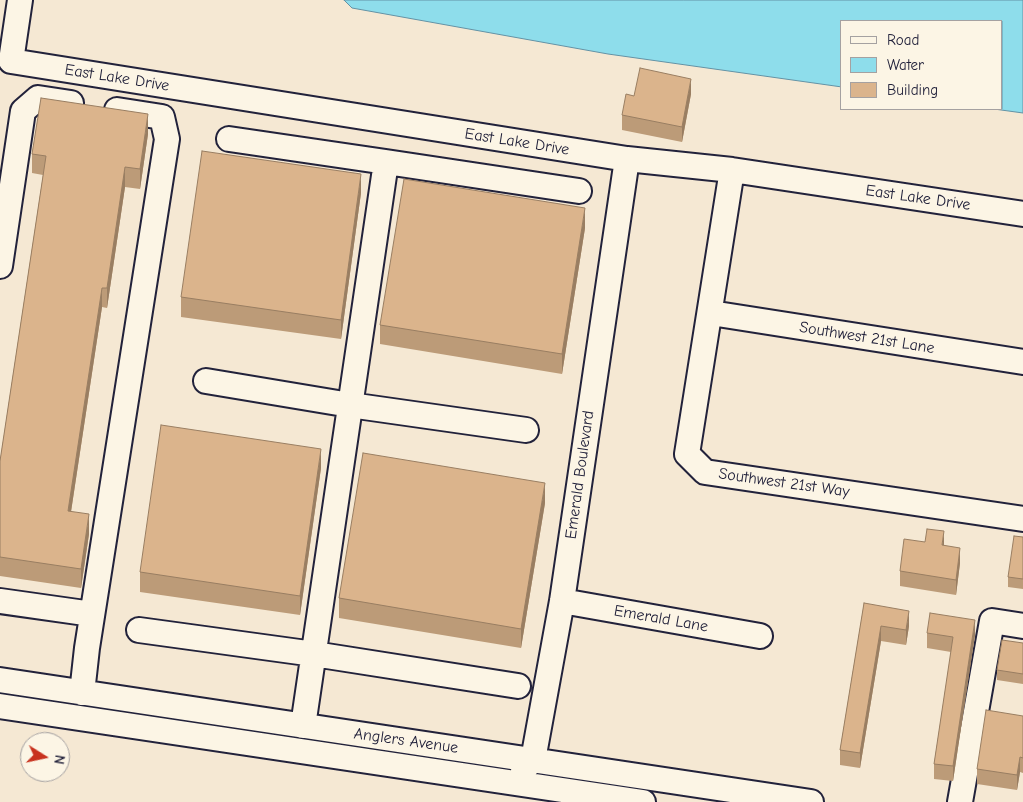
<!DOCTYPE html>
<style>
body{margin:0}
#map{position:relative;width:1023px;height:802px;overflow:hidden;background:#f5e8d3;font-family:"Comic Neue",sans-serif}
canvas{display:block}
.legend{position:absolute;left:840px;top:20px;width:162px;height:90px;box-sizing:border-box;background:#fcf5e5;border:1px solid #a5a1a1;margin:0;padding:6px 9px;list-style:none;font-size:15px;color:#22223b}
.legend li{display:flex;align-items:center;gap:10px;height:25px}
.legend b{width:25px;border:1px solid #a5a1a1}
.north{position:absolute;left:20px;top:732px;width:50px;height:50px;box-sizing:border-box;background:#fcf5e5;border:1px solid #a5a1a1;border-radius:50%;rotate:100deg;font-size:14px;font-weight:700;line-height:20px;text-align:center;color:#22223b}
.north::after{content:'';display:block;margin:auto;width:18px;height:22px;background:#c8321e;clip-path:polygon(50% 0,100% 100%,50% 72%,0 100%)}
</style>
<div id="map">
<canvas width="1023" height="802"></canvas>
<ul class="legend">
<li><b style="height:6px;background:#fcf5e5"></b>Road</li>
<li><b style="height:14px;background:#8eddeb"></b>Water</li>
<li><b style="height:14px;background:#dbb48c"></b>Building</li>
</ul>
<div class="north">N</div>
</div>
<script>
const ctx = document.querySelector('canvas').getContext('2d');
ctx.lineJoin = 'round';
function fill(path, color) { ctx.fillStyle = color; ctx.fill(path, 'evenodd'); }
const poly = rows => new Path2D(rows.map(r => 'M' + r).join(''));
function strokePath(path, color, width, dash) { ctx.strokeStyle = color; ctx.lineWidth = width; ctx.lineCap = dash ? 'butt' : 'round'; ctx.setLineDash(dash || []); ctx.stroke(path); }
function label(font, color, halo, rows, align = 'center') {
  ctx.font = font + ' "Comic Neue",sans-serif'; ctx.lineWidth = 5; ctx.setLineDash([]); ctx.textBaseline = 'middle'; ctx.strokeStyle = halo; ctx.fillStyle = color; for (const [text, x, y, turn = 0] of rows) {
    ctx.save(); ctx.translate(x, y); ctx.rotate((+turn || 0) * Math.PI / 180); ctx.textAlign = isNaN(turn) ? turn : align; if (halo) ctx.strokeText(text, 0, 0); ctx.fillText(text, 0, 0); ctx.restore();
  }
}
const water = poly([
 [344,0,1023,0,1023,113,994,109,1002,109,1002,21,842,21,842,87,608,54,352,8,344,0]
]);
const minor = poly([
 [20,0,11,61,627,159,732,170,1023,214],
 [229,139,386,162],
 [732,170,687,454,705,472,1023,519],
 [0,266,23,111,38,98,71,103],
 [711,313,1023,362],
 [206,381,350,405,526,430],
 [0,601,92,614],
 [562,601,760,636],
 [139,630,314,654,518,686],
 [0,680,811,802],
 [82,693,87,648,167,139,162,117,117,110],
 [0,706,643,802],
 [303,726,386,162,579,191],
 [523,770,533,760,562,601,627,159],
 [960,802,992,621,1023,626]
]);
const wall = poly([
 [691,94,682,142,622,130,622,115,634,96],
 [148,134,140,189,125,187,107,308,102,307,71,512,89,534,81,588,0,576,0,461,43,175,32,173,32,154],
 [361,193,341,339,181,317,181,297],
 [585,228,562,374,380,344,380,325],
 [321,468,300,615,140,592,140,572],
 [545,503,521,648,339,618,339,598],
 [1023,537,1023,589,1008,587,1008,577],
 [944,545,960,563,956,595,900,586,900,571],
 [864,603,909,626,906,645,881,641,860,768,840,765,840,750],
 [927,633,975,635,953,781,934,779,934,764,951,652,927,648],
 [1023,643,1023,684,997,680,997,670],
 [1023,716,1023,773,1020,772,1017,790,977,784,977,769]
]);
const shadedWall = poly([
 [691,79,691,94,682,142,682,127],
 [148,114,148,134,140,189,140,169],
 [125,167,125,187,107,308,107,288],
 [361,174,361,193,341,339,341,320],
 [585,208,585,228,562,374,562,354],
 [102,288,102,307,68,531,68,511],
 [321,449,321,468,300,615,300,596],
 [545,483,545,503,521,648,521,629],
 [89,514,89,534,81,588,81,569],
 [944,531,944,546,942,545],
 [960,548,960,563,956,595,956,580],
 [909,611,909,626,906,645,906,630],
 [975,620,975,635,953,781,953,766],
 [881,626,881,641,860,768,860,753],
 [1020,757,1020,772,1017,790,1017,775]
]);
const building = poly([
 [640,68,691,79,682,127,622,115,626,94,634,96,640,68],
 [41,98,148,114,140,169,125,167,107,288,102,288,68,511,89,514,81,569,0,557,0,461,46,156,32,154,41,98],
 [202,151,361,174,341,320,181,297,202,151],
 [404,179,585,208,562,354,380,325,404,179],
 [161,425,321,449,300,596,140,572,161,425],
 [363,453,545,483,521,629,339,598,363,453],
 [927,529,944,531,942,545,960,548,956,580,900,571,904,539,925,542,927,529],
 [1014,536,1023,537,1023,579,1008,577,1014,536],
 [864,603,909,611,906,630,881,626,860,753,840,750,864,603],
 [930,613,975,620,953,766,934,764,953,637,927,633,930,613],
 [1002,640,1023,643,1023,674,997,670,1002,640],
 [986,710,1023,716,1023,758,1020,757,1017,775,977,769,986,710]
]);
const streetNames = [
 ["East Lake Drive",117,78,9],
 ["East Lake Drive",517,142,9],
 ["East Lake Drive",918,198,8],
 ["Southwest 21st Lane",867,338,9],
 ["Emerald Boulevard",580,475,-82],
 ["Southwest 21st Way",784,483,8],
 ["Emerald Lane",661,619,10],
 ["Anglers Avenue",406,741,8]
];
fill(water, '#8eddeb');
strokePath(water, '#6392a5', 1);
strokePath(minor, '#22223b', 28);
strokePath(minor, '#fcf5e5', 24);
fill(wall, '#bc9b78');
fill(shadedWall, '#997e62');
fill(building, '#dbb48c');
strokePath(building, '#997e62', 1);
label('16px', '#22223b', '#fcf5e5', streetNames);
</script>
